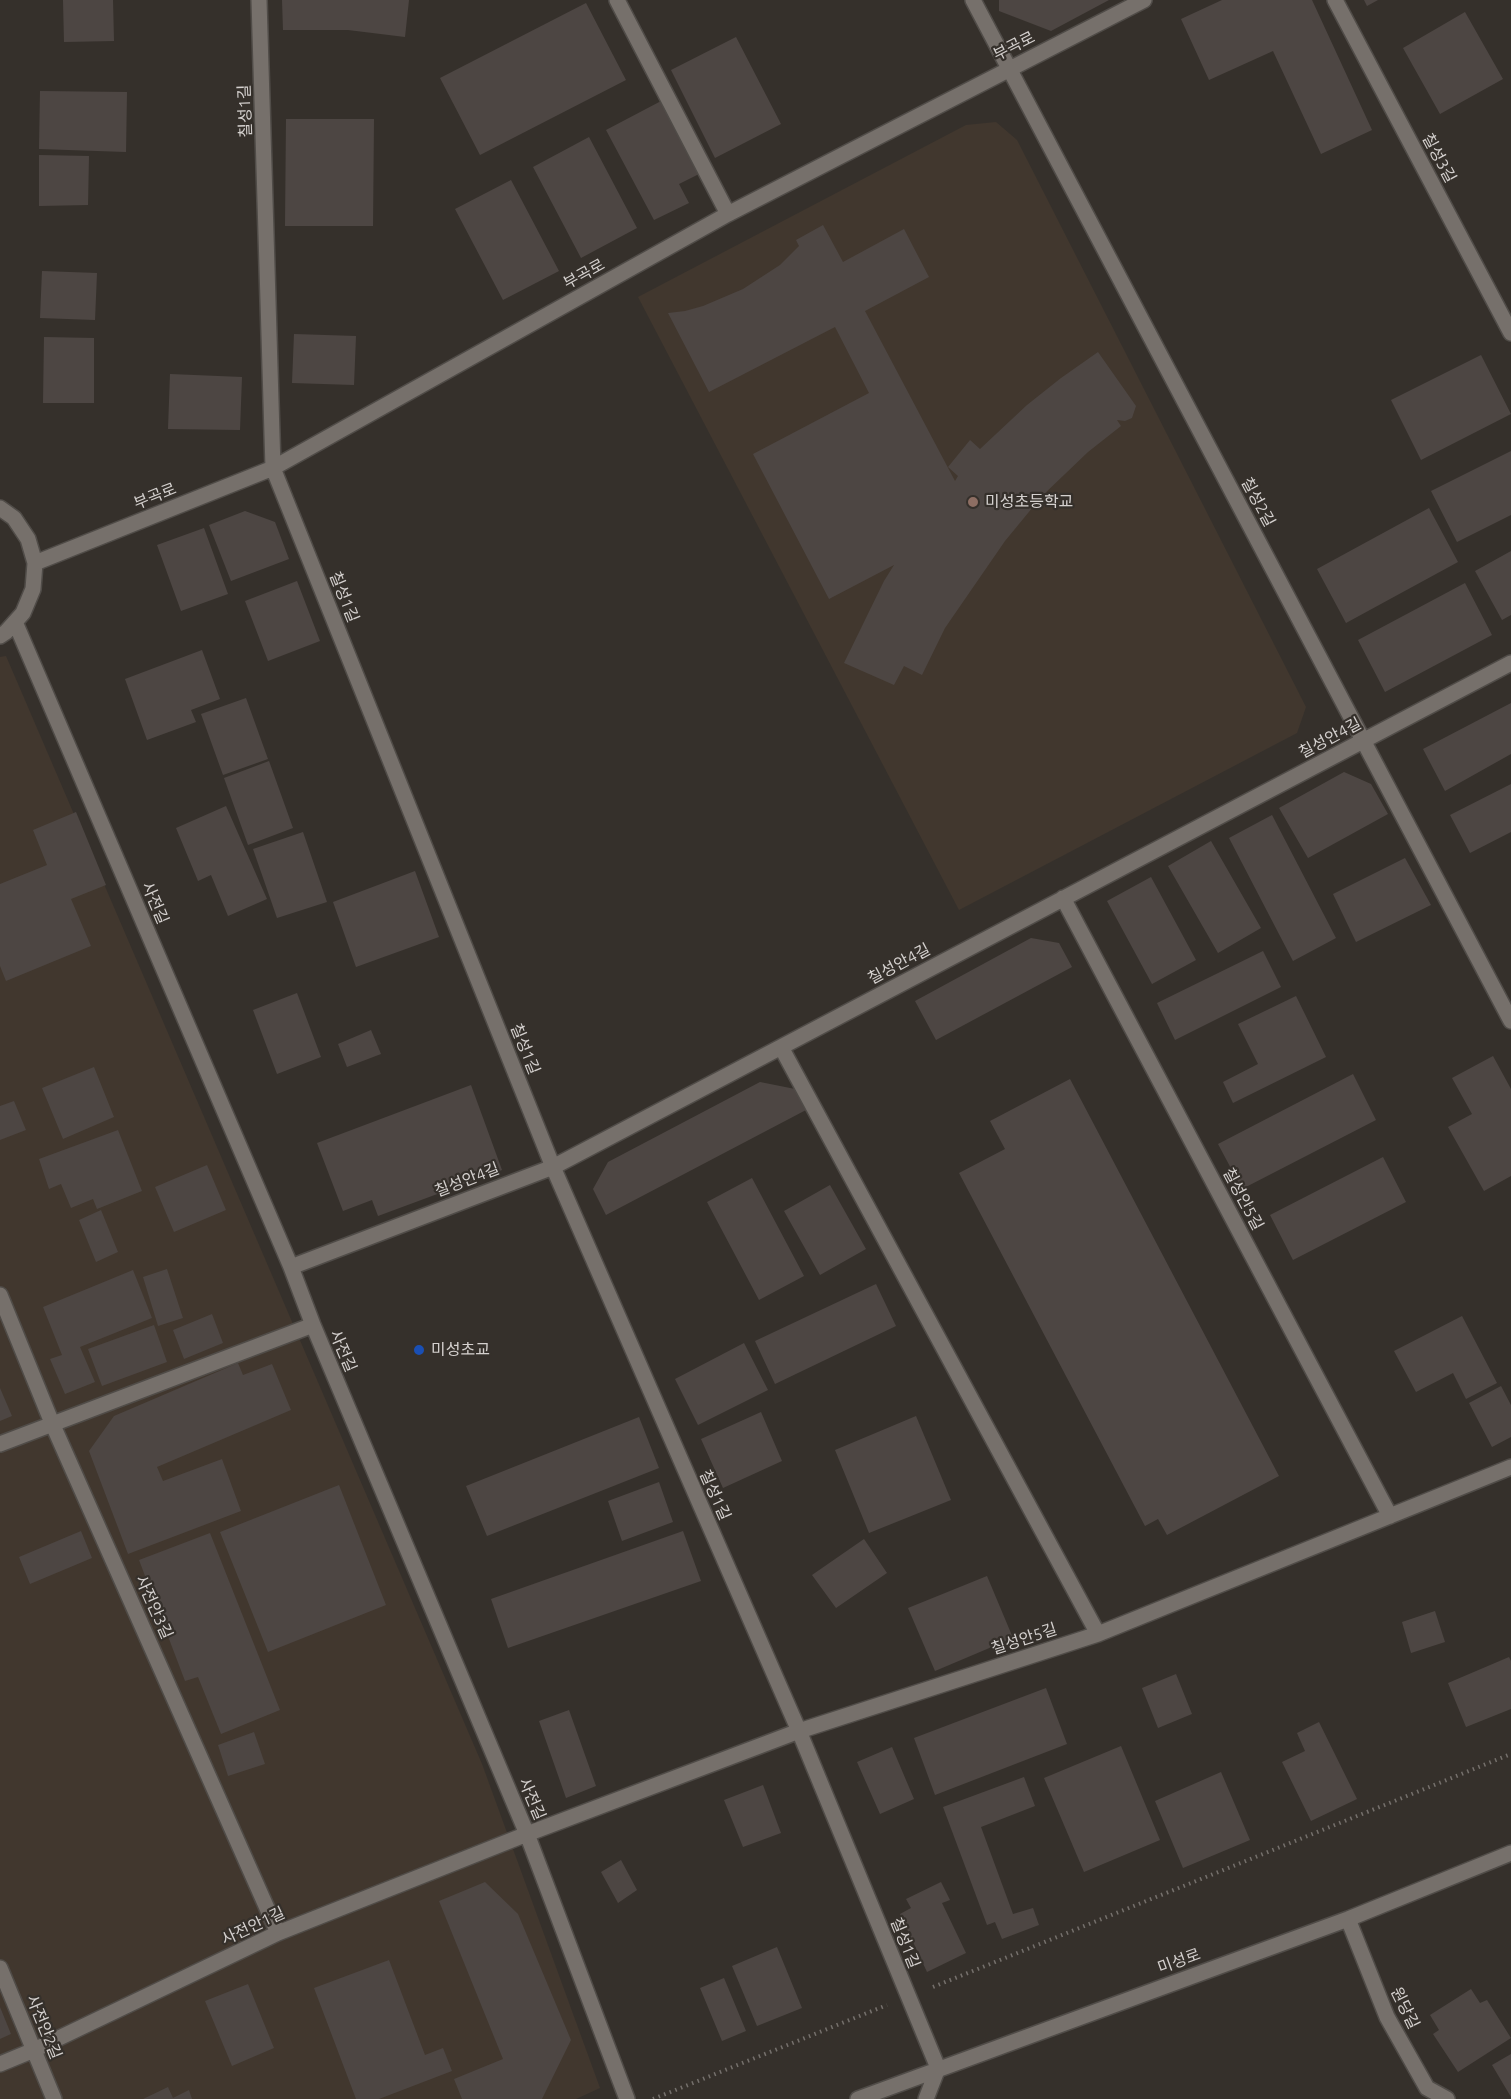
<!DOCTYPE html>
<html>
<head>
<meta charset="utf-8">
<style>
  body { margin:0 }
  canvas { display:block; background:#35302b }
</style>
</head>
<body>
<canvas width="1511" height="2099"></canvas>
<script>
const g = document.querySelector('canvas').getContext('2d');
g.lineJoin = 'round';
function fill(path, color) { g.fillStyle = color; g.fill(path, 'evenodd'); }
const shape = rows => new Path2D(rows.map(r => 'M' + r).join(''));
function stroke(path, color, width, dash) { g.strokeStyle = color; g.lineWidth = width; g.lineCap = dash ? 'butt' : 'round'; g.setLineDash(dash || []); g.stroke(path); }
function label(font, color, halo, rows, align = 'center') {
  g.font = font + ' Ubuntu,"Noto Sans KR",sans-serif'; g.lineWidth = 4.5; g.setLineDash([]); g.textBaseline = 'middle'; g.strokeStyle = halo; g.fillStyle = color; for (const [text, x, y, turn = 0] of rows) {
    g.save(); g.translate(x, y); g.rotate((+turn || 0) * Math.PI / 180); g.textAlign = isNaN(turn) ? turn : align; if (halo) g.strokeText(text, 0, 0); g.fillText(text, 0, 0); g.restore();
  }
}
const built = shape([
  [996,122,1017,140,1306,707,1297,733,959,910,638,297,966,125],
  [6,656,482,1764,600,2088,576,2099,0,2099,0,657]
]);
const building = shape([
  [63,0,113,0,114,41,64,42],
  [282,0,409,0,405,37,348,30,283,30],
  [999,0,1109,0,1051,31,999,11],
  [1222,0,1312,0,1372,130,1321,154,1273,51,1209,80,1181,19],
  [1364,0,1378,0,1367,6],
  [586,3,626,80,480,155,440,78],
  [1465,12,1503,79,1440,114,1403,48],
  [736,37,781,124,715,158,671,70],
  [40,91,127,92,126,152,39,149],
  [663,100,701,173,679,184,689,203,654,220,606,130],
  [286,119,374,119,373,226,285,226],
  [589,137,637,228,581,258,533,167],
  [39,155,89,156,88,205,39,206],
  [511,180,559,271,503,300,455,209],
  [823,225,843,262,904,229,929,277,865,311,955,481,958,476,948,467,970,440,980,449,1027,405,1061,378,1098,352,1136,406,1132,418,1125,421,1117,420,1121,426,1088,452,1042,496,1005,541,945,628,922,675,904,666,894,685,844,663,884,581,894,565,829,599,753,454,869,393,835,327,709,392,668,313,685,311,703,306,743,289,780,265,799,246,796,240],
  [42,271,97,273,95,320,40,318],
  [294,334,356,336,354,385,292,383],
  [44,337,94,338,94,403,43,403],
  [1481,355,1511,414,1421,460,1391,400],
  [170,374,242,377,240,430,168,429],
  [1511,451,1511,515,1457,542,1431,491],
  [1429,508,1458,562,1346,623,1317,569],
  [245,511,275,522,289,559,231,581,209,525],
  [204,528,228,594,181,611,157,545],
  [1511,551,1511,615,1502,620,1475,571],
  [297,581,320,641,268,661,245,601],
  [1465,583,1492,635,1385,692,1358,640],
  [202,650,220,699,191,710,196,722,147,740,125,679],
  [246,698,268,759,223,775,201,714],
  [1511,703,1511,754,1445,791,1423,749],
  [269,761,293,828,248,845,224,778],
  [1344,772,1371,784,1388,814,1308,858,1279,808],
  [1511,784,1511,832,1470,853,1450,815],
  [226,806,267,899,228,916,211,875,198,881,176,828],
  [76,812,106,885,71,899,91,946,6,981,0,966,0,884,47,865,33,830],
  [1272,815,1336,938,1293,961,1229,838],
  [303,832,327,902,277,918,253,849],
  [1211,841,1261,928,1218,953,1168,866],
  [1405,858,1431,905,1356,942,1333,894],
  [415,871,439,937,356,967,333,902],
  [1151,877,1196,960,1152,984,1107,901],
  [1031,938,1059,943,1072,967,936,1040,915,1001],
  [1263,951,1281,987,1175,1040,1157,1003],
  [297,993,321,1057,277,1074,253,1010],
  [1296,996,1326,1057,1233,1103,1223,1082,1258,1064,1238,1024],
  [371,1030,381,1054,347,1067,338,1044],
  [1493,1056,1511,1089,1511,1176,1484,1191,1448,1127,1472,1114,1452,1078],
  [94,1067,114,1117,63,1139,42,1088],
  [1353,1074,1376,1120,1242,1189,1218,1144],
  [1070,1079,1279,1476,1167,1535,1158,1519,1145,1526,959,1173,1005,1149,990,1121],
  [760,1082,795,1089,806,1110,606,1215,593,1189,608,1162],
  [471,1085,502,1170,378,1216,372,1200,343,1211,317,1143],
  [14,1101,26,1130,0,1140,0,1106],
  [118,1130,142,1191,97,1209,93,1199,71,1208,61,1184,49,1189,39,1159],
  [1383,1157,1406,1202,1293,1260,1270,1215],
  [207,1165,226,1210,174,1232,155,1187],
  [752,1178,804,1276,759,1300,707,1202],
  [830,1185,866,1249,820,1275,784,1211],
  [101,1210,118,1252,96,1262,79,1220],
  [167,1269,183,1318,158,1326,143,1277],
  [133,1270,152,1318,80,1347,95,1382,65,1394,50,1359,62,1355,43,1307],
  [876,1284,896,1326,775,1384,755,1341],
  [212,1314,223,1343,184,1359,173,1330],
  [1462,1316,1497,1383,1466,1399,1453,1373,1416,1392,1394,1351],
  [154,1325,167,1362,102,1386,88,1349],
  [744,1343,768,1390,698,1425,675,1379],
  [238,1363,243,1375,272,1364,291,1410,157,1467,163,1481,222,1459,241,1511,128,1554,89,1451,114,1416],
  [1501,1386,1511,1405,1511,1437,1492,1447,1469,1403],
  [0,1388,12,1416,0,1421],
  [761,1412,782,1461,723,1488,701,1439],
  [916,1416,951,1500,869,1533,835,1450],
  [639,1417,659,1468,487,1536,466,1486],
  [659,1482,673,1522,622,1541,608,1501],
  [339,1485,386,1605,268,1652,220,1532],
  [81,1531,92,1558,30,1584,19,1557],
  [683,1531,701,1581,508,1648,491,1599],
  [210,1533,280,1710,221,1734,198,1677,185,1681,139,1560],
  [864,1539,887,1573,836,1608,812,1575],
  [987,1576,1013,1638,935,1671,908,1608],
  [1435,1611,1445,1642,1411,1653,1402,1622],
  [1509,1657,1511,1661,1511,1709,1466,1727,1448,1683],
  [1176,1674,1192,1714,1158,1728,1142,1688],
  [1046,1688,1067,1744,935,1795,914,1738],
  [569,1710,596,1786,566,1798,539,1721],
  [1319,1722,1357,1799,1311,1821,1282,1762,1305,1751,1297,1733],
  [254,1732,265,1764,228,1776,218,1745],
  [1121,1746,1160,1840,1084,1872,1044,1778],
  [892,1747,914,1799,880,1814,857,1762],
  [1221,1772,1250,1840,1183,1868,1155,1801],
  [1024,1777,1035,1806,981,1827,1013,1914,1033,1908,1039,1925,1002,1939,995,1922,987,1925,943,1807],
  [763,1785,781,1833,743,1847,724,1800],
  [621,1860,637,1890,618,1903,601,1872],
  [485,1882,518,1914,571,2040,542,2099,462,2099,454,2079,503,2059,439,1901],
  [941,1882,950,1900,942,1903,966,1953,927,1972,900,1914,911,1908,906,1899],
  [777,1947,802,2008,757,2026,732,1966],
  [389,1960,425,2055,443,2048,452,2071,379,2099,356,2099,314,1988],
  [724,1978,746,2031,722,2041,700,1988],
  [248,1984,274,2048,232,2066,205,2001],
  [1471,1989,1480,2003,1487,2000,1511,2038,1458,2072,1433,2034,1439,2030,1430,2015],
  [0,2007,11,2034,0,2039],
  [1511,2054,1511,2097,1492,2065],
  [168,2087,173,2098,189,2090,192,2099,143,2099]
]);
const path = shape([
  [933,1987,1511,1754],
  [653,2099,887,2005]
]);
const minor = shape([
  [259,0,273,468,553,1167,799,1731,938,2068,926,2099],
  [617,0,728,214],
  [973,0,1511,1021],
  [1335,0,1511,333],
  [0,508,14,518,28,539,35,563,33,589,23,613,6,632,0,636],
  [35,563,273,468,728,214,1144,0],
  [15,622,291,1267,313,1325,527,1834,627,2099],
  [1063,898,1390,1516],
  [781,1047,1098,1634],
  [291,1267,553,1167,1511,663],
  [0,1295,52,1423,278,1933],
  [0,1444,313,1325],
  [1348,1919,1387,2017,1427,2088,1447,2099],
  [0,1968,54,2099],
  [0,2064,34,2050,278,1933,527,1834,799,1731,1098,1634,1511,1467],
  [858,2099,1348,1919,1511,1853]
]);
const markers = [
  [973,502,6,"#8d6e63"],
  [419,1350,6,"#1a4fb4"]
];
const streetNames = [
  ["부곡로",1014,46,-27],
  ["칠성1길",245,111,-92],
  ["칠성3길",1439,158,62],
  ["부곡로",584,274,-29],
  ["부곡로",155,496,-22],
  ["칠성2길",1258,502,62],
  ["칠성1길",344,597,68],
  ["칠성안4길",1330,738,-28],
  ["사전길",155,903,67],
  ["칠성안4길",899,964,-28],
  ["칠성1길",525,1049,68],
  ["칠성안4길",467,1180,-21],
  ["칠성안5길",1243,1199,62],
  ["사전길",343,1351,67],
  ["칠성1길",715,1495,66],
  ["사전안3길",154,1607,66],
  ["칠성안5길",1024,1639,-18],
  ["사전길",532,1799,67],
  ["사전안1길",253,1926,-25],
  ["칠성1길",905,1943,68],
  ["미성로",1179,1961,-20],
  ["원당길",1405,2008,64],
  ["사전안2길",44,2027,68]
];
const poiNames = [
  ["미성초등학교",985,502],
  ["미성초교",431,1350]
];
fill(built, '#41372e');
fill(building, '#4d4643');
stroke(minor, '#504c48', 18);
stroke(path, '#75706c', 4, [1.5, 4.5]);
stroke(minor, '#76706b', 15);
for (const [x, y, r, color] of markers) { const dot = new Path2D(); dot.arc(x, y, r, 0, 2 * Math.PI); g.fillStyle = color; g.fill(dot); stroke(dot, '#35302b', 2); }
label('16px', '#d4d0ce', '#35302b', streetNames);
label('16px', '#d4d0ce', '#35302b', poiNames, 'left');
</script>
</body>
</html>
